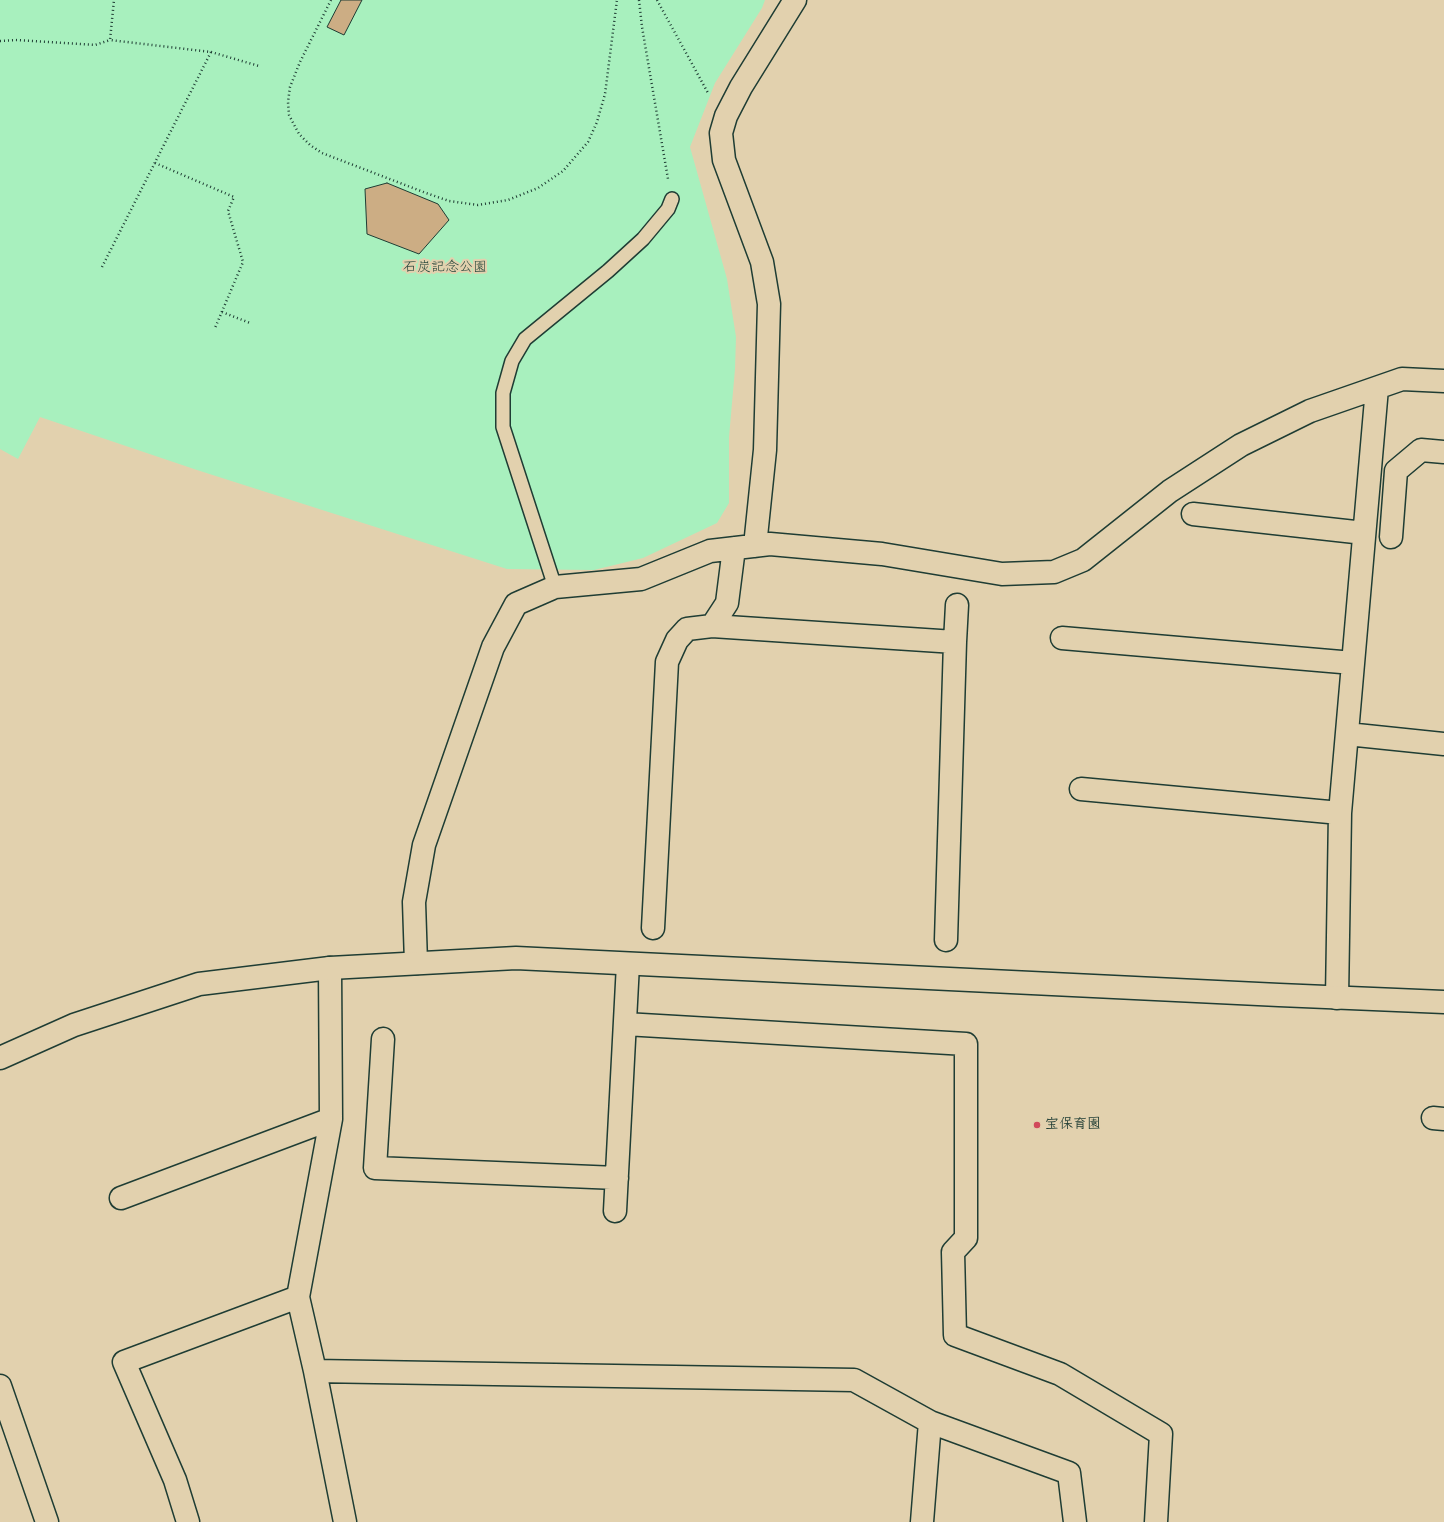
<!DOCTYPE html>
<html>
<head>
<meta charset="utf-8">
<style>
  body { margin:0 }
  canvas { display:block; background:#e2d1ae }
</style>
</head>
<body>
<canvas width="1444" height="1522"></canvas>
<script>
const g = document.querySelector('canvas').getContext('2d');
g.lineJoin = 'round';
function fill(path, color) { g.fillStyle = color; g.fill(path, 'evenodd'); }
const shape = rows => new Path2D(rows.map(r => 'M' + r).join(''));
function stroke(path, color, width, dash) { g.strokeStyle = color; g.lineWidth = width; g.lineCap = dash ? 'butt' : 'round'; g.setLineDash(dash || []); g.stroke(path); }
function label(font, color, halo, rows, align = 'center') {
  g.font = font + ' Mynerve,"Klee One",sans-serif'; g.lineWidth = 4; g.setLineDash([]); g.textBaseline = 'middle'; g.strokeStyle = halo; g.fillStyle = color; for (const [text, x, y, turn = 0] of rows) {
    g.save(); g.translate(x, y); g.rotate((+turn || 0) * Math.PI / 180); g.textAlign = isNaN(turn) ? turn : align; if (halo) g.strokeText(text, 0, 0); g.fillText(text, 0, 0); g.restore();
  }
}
const green = shape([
  [0,0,765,0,762,8,715,83,690,147,727,279,736,337,735,369,729,437,729,503,717,523,643,558,594,570,507,569,197,470,40,417,18,459,0,449]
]);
const building = shape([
  [341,0,362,0,344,35,327,27,341,0],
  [387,183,438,204,449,220,419,254,367,234,365,189,387,183]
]);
const path = shape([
  [331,0,300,62,290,87,288,102,289,115,299,134,310,145,322,153,426,193,449,201,478,205,508,200,538,188,563,171,588,142,597,122,605,94,617,0],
  [639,0,642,27,668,179],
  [657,0,708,93],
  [0,41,15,40,95,45,110,40],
  [211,52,259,66],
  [155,163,234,197,228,211,243,262,215,328],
  [102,267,211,52,110,40,114,0],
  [222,312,250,323]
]);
const service = shape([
  [555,587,503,427,503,393,512,361,525,339,608,271,643,239,668,209,672,199]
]);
const minor = shape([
  [1193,514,1364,533],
  [1391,537,1396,471,1421,450,1444,452],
  [755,546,765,450,769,304,762,262,724,160,721,133,726,116,741,87,795,0],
  [712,626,955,642,957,605],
  [1062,638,1353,663],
  [1347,734,1444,744],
  [1081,789,1340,813],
  [653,928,667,662,677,640,687,629,712,626,727,603,734,548],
  [946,940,955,642],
  [416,963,414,902,424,845,493,647,516,604,555,587,641,579,710,551,770,544,882,554,1002,574,1054,572,1083,560,1170,491,1241,445,1310,411,1402,379,1444,381],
  [330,968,331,1119,298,1297,315,1371,345,1522],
  [1337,998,1340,813,1377,388],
  [625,1024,966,1044,966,1238,953,1252,955,1335,1060,1374,1161,1434,1156,1522],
  [383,1039,375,1168,617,1178],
  [1433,1118,1444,1119],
  [121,1198,331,1119],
  [615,1211,628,964],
  [315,1371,854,1380,930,1422,922,1522],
  [930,1422,1069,1473,1075,1522],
  [188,1522,175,1480,124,1362,298,1297]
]);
const tertiary = shape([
  [0,1058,74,1025,199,984,330,968,516,958,1279,995,1444,1002],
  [0,1386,47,1522]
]);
const markers = [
  [1037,1125,4,"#d1495b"]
];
const parkNames = [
  ["石炭記念公園",445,268]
];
const poiNames = [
  ["宝保育園",1045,1125]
];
fill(green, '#a8f0be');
fill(building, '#ccad84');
stroke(building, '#1f3d34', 1);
stroke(service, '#1f3d34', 16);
stroke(minor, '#1f3d34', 25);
stroke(tertiary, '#1f3d34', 25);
stroke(path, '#1f3d34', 2.5, [1, 3]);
stroke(service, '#e2d1ae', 13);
stroke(minor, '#e2d1ae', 22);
stroke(tertiary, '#e2d1ae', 22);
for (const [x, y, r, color] of markers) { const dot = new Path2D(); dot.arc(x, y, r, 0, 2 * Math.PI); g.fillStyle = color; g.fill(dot); stroke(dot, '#e2d1ae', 1.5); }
label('14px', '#26463b', '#e2d1ae', parkNames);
label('bold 14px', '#1f3d34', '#e2d1ae', poiNames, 'left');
</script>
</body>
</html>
